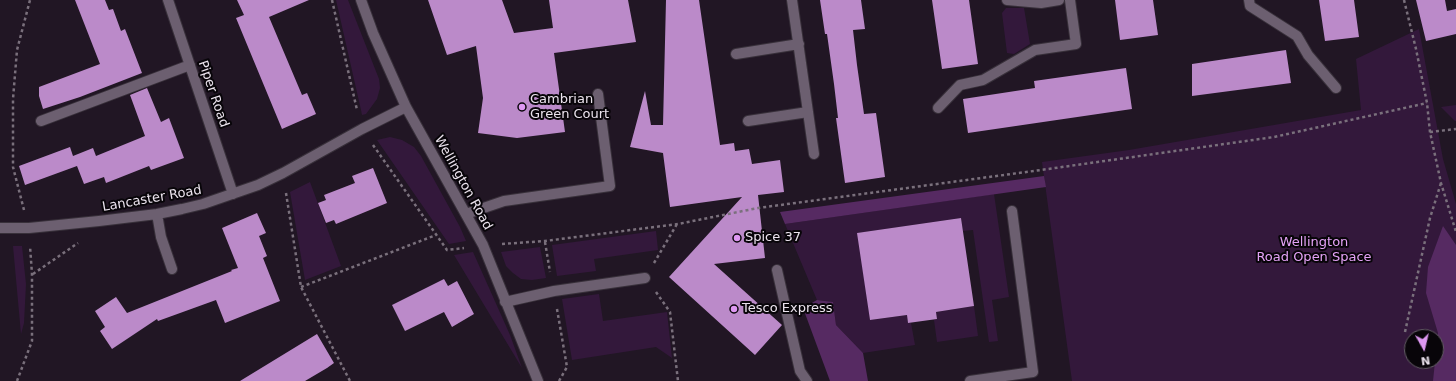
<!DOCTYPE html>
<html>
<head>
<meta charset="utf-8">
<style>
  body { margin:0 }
  #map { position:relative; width:1456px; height:381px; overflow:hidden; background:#211624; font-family:"DejaVu Sans",sans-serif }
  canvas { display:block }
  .north { position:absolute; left:1404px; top:329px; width:40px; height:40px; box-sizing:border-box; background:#080509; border:1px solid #635e64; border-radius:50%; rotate:172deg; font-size:11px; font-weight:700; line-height:16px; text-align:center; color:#ebe3ed }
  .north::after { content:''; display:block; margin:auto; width:14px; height:18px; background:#de98f2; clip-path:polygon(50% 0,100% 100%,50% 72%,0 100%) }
</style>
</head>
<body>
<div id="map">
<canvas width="1456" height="381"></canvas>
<div class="north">N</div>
</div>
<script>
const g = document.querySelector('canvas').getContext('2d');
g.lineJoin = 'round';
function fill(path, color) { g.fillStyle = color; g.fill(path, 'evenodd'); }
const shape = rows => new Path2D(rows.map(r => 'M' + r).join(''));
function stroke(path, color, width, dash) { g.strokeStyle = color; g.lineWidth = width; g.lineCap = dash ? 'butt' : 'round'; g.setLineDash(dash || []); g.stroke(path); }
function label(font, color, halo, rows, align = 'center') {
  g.font = font + ' "DejaVu Sans",sans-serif'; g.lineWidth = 4; g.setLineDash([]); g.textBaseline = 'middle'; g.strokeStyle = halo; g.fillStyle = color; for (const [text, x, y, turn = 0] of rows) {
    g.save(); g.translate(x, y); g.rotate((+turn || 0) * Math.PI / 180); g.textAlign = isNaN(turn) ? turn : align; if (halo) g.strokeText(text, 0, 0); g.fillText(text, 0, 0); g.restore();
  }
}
const green = shape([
  [336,0,348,0,379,79,380,88,377,99,366,114,362,115,361,110],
  [1006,8,1024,8,1030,44,1014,54,1007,53,1002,13],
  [1419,29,1443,159,1456,204,1456,381,1072,381,1042,162,1129,150,1361,110,1356,59],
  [1412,337,1436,337,1436,361,1412,361],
  [1456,105,1456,121,1455,121,1441,107],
  [390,137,402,140,414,147,421,156,460,227,466,241,449,244,377,140],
  [310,182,341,266,305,280,290,192],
  [994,194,1009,297,992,300,998,341,989,342,973,230,963,231,961,218,858,233,870,320,907,315,908,323,911,323,915,345,863,353,836,325,833,302,817,300,785,224],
  [656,231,658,250,594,259,596,271,557,276,552,245],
  [22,246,26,284,24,323,21,334,13,246],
  [540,247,546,278,532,280,521,279,513,273,506,266,501,252],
  [473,252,510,335,522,368,454,255],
  [599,294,603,321,667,312,672,358,656,347,572,360,562,299],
  [974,306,978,336,937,342,934,320,937,319,936,312]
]);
const forest = shape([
  [1044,176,1046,187,785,224,780,212],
  [1443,226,1456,245,1456,381,1433,381,1438,333,1426,293,1428,267],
  [817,300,833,302,836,325,863,353,868,381,830,381,803,308]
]);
const building = shape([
  [75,0,105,0,109,10,113,9,121,31,125,29,142,73,80,97,43,109,39,96,39,87,100,64],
  [237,0,309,0,269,17,302,95,307,93,316,114,282,129,236,18,244,15],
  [428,0,502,0,514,33,553,28,549,0,628,0,636,42,554,53,565,132,517,138,478,133,483,98,476,46,447,55],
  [666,0,699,0,720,145,734,143,735,151,749,149,752,164,780,160,784,192,758,195,765,258,714,264,782,325,755,355,669,277,742,197,670,207,663,153,630,147,645,91,651,125,663,125],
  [820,0,861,0,865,29,853,30,857,65,864,114,876,113,885,177,845,183,836,118,838,118,834,84,827,34,825,34],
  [932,0,969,0,978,64,942,69],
  [1115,0,1153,0,1158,35,1120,40],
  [1319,0,1354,0,1359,37,1325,41],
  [1416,0,1445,0,1447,11,1456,9,1456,34,1426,41],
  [1286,50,1291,83,1192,96,1192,64],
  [1126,68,1132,109,968,133,963,99,1035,88,1034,81],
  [147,88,161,122,169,118,184,158,151,170,149,166,106,183,104,177,84,184,77,166,25,185,19,166,70,147,73,156,93,148,96,156,145,136,130,95],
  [373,168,387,203,336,224,334,220,326,223,318,203,326,200,324,195,355,183,352,176],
  [257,213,266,233,259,236,267,256,263,258,280,301,225,323,216,300,158,321,157,319,112,349,100,331,105,327,95,311,116,297,127,313,232,271,231,270,238,268,222,228],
  [961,218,974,306,936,312,937,319,908,323,907,315,870,320,857,233],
  [444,279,448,286,457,281,474,314,452,327,444,312,405,331,392,305],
  [317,334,334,363,327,368,305,381,240,381]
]);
const path = shape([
  [332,0,357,110],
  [1404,0,1416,49,1427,103,1430,132,1441,183,1456,232],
  [1430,132,1456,129],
  [373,145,447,250,464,248],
  [286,193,301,287,350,381],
  [24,210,13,167,13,99,17,50,30,0],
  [545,242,550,272],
  [502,244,545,241,678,224,758,208,1041,170,1274,137,1427,103],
  [654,263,677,224],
  [33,274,78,243],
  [301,287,436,235],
  [656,292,670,312,678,381],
  [557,309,567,367,559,381],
  [1405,332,1430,218,1441,183],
  [17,381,32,341,32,274,30,246]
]);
const minor = shape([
  [168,0,233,194],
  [361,0,373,33,406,107,483,245,538,381],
  [792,0,814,154],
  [1007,0,1041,3,1059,0],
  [1249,0,1250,6,1297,36,1308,55,1336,88],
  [736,54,799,44],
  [938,108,960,85,983,80,1035,50,1076,44,1070,0],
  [41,121,190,65],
  [748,121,808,112],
  [157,214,161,237,172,269],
  [466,214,504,201,610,186,598,94],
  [0,228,29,228,99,221,157,214,182,209,203,204,258,185,283,173,362,129,406,107],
  [777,270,800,371,807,381],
  [505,302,554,291,645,278],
  [970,381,1033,372,1012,211]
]);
const markers = [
  [522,107,4,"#de98f2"],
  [737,238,4,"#de98f2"],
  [734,309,4,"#de98f2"]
];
const streetNames = [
  ["Piper Road",213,94,71],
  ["Wellington Road",463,183,61],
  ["Lancaster Road",152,199,-10]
];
const poiNames = [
  ["Cambrian",530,100],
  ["Green Court",530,115],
  ["Spice 37",745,238],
  ["Tesco Express",742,309]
];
const parkNames = [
  ["Wellington",1314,243],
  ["Road Open Space",1314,258]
];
fill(green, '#33183b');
fill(forest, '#562a62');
fill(building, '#bb8ac9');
stroke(minor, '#38303a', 12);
stroke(path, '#7a707c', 2.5, [3, 3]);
stroke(minor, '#6c5f70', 10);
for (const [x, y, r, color] of markers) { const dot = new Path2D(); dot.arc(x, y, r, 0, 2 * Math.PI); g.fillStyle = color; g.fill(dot); stroke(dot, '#080509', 1.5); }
label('13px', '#ebe3ed', '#080509', streetNames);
label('13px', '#ebe3ed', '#080509', poiNames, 'left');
label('13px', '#e4a2f6', '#080509', parkNames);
</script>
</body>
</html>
